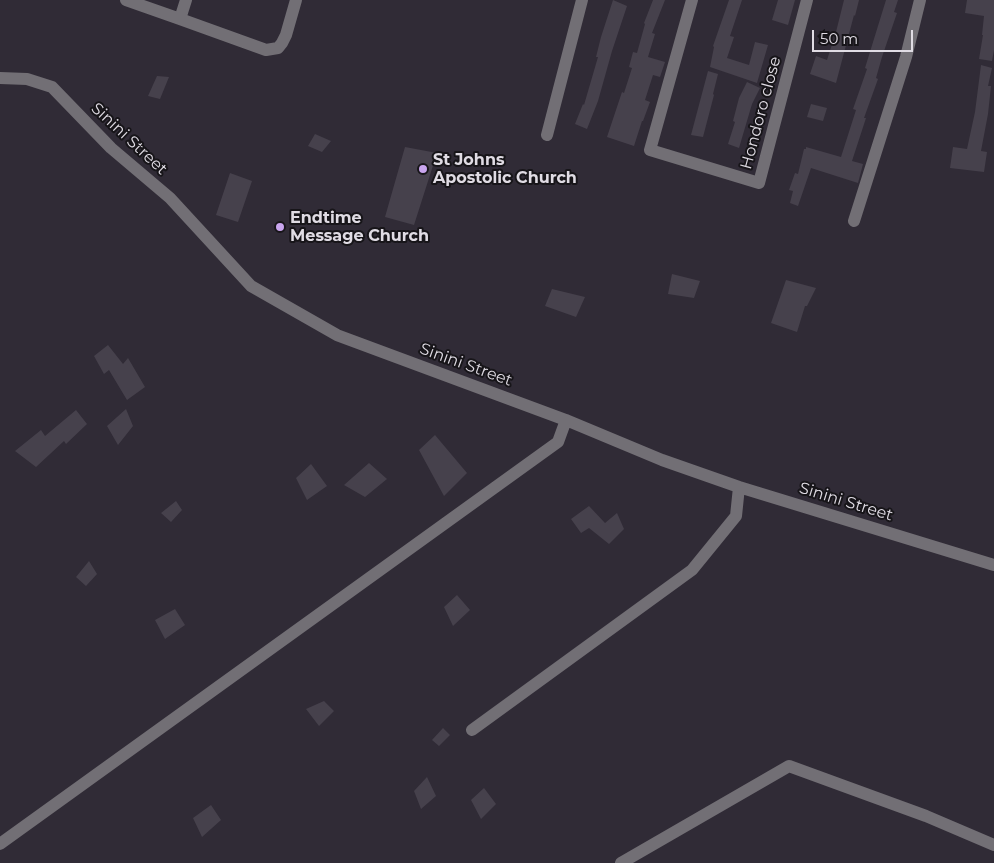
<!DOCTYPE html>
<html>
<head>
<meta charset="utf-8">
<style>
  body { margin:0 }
  #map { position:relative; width:994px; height:863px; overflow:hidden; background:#302b36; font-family:Montserrat,sans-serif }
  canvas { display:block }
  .scale { position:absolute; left:812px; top:30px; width:101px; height:22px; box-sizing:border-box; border:2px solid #e0dce4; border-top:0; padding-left:6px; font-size:15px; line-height:18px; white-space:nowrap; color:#e0dce4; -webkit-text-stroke:4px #171519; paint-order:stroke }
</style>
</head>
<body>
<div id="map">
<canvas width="994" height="863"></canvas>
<div class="scale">50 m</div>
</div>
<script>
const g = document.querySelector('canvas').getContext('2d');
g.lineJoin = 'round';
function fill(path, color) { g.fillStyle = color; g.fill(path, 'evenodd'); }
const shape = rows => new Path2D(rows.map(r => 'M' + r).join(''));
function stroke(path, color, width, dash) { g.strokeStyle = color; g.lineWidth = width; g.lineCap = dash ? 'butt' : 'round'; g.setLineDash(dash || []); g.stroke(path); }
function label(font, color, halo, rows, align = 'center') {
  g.font = font + ' Montserrat,sans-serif'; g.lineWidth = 4; g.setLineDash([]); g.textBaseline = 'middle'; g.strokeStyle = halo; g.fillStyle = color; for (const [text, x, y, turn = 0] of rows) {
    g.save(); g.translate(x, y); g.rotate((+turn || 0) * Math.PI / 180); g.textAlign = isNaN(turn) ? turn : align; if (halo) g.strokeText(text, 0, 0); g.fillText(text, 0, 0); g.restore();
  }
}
const building = shape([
  [613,0,627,6,612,51,598,101,587,129,575,124,583,104,584,105,598,57,596,57,601,37],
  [653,0,665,0,652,33,655,34,648,57,665,62,660,77,653,75,645,100,650,102,643,121,642,121,634,146,607,137,622,92,624,93,632,68,629,67,633,52,637,53,645,24,644,23],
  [729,0,742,0,730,36,734,37,727,58,749,65,755,42,768,45,757,83,710,67,714,47,713,46],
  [778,0,795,0,788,25,772,20],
  [844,0,859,0,855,16,854,15,836,83,810,74,816,56,827,60,836,32],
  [886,0,898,0,894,12,897,13,882,57,876,78,878,79,864,118,866,118,852,161,863,164,858,183,811,168,798,206,790,203,793,191,789,190,795,173,798,174,804,149,806,149,806,147,841,157,856,110,853,109,867,69,865,68],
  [967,0,994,0,994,50,992,61,979,59,983,35,982,35,984,16,965,13],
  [981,65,992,68,988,86,991,86,988,114,981,151,987,152,984,172,950,168,953,147,967,149,975,112],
  [708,71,718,74,713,94,714,95,703,137,691,135],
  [157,76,169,77,160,99,148,96],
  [747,82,760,88,752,104,739,148,728,144,735,122,733,121,739,98],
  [811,104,827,108,823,121,807,117],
  [315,134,331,141,322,152,308,146],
  [405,147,437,153,414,225,385,217],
  [230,173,252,181,238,222,216,215],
  [672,274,700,281,694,298,668,294],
  [786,280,816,288,807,306,805,306,797,332,771,323],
  [552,289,585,297,576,317,545,306],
  [108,345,123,364,128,358,145,387,127,400,109,370,104,374,94,356],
  [126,409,133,426,118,445,107,426],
  [76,410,87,424,66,444,64,441,36,467,15,451,41,430,45,436],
  [435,435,467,473,444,496,419,450],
  [369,463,387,479,365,497,344,485],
  [311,464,327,486,307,500,296,478],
  [176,501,182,510,171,522,161,513],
  [589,506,605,523,617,513,624,529,609,544,589,528,581,533,571,519],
  [89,561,97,574,86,586,76,577],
  [457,595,470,610,453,626,444,607],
  [175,609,185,625,165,639,155,620],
  [324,701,334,711,319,726,306,709],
  [443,728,450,735,439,746,432,740],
  [427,777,436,796,421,809,414,791],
  [484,788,496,804,481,819,471,800],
  [211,805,221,820,202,837,193,818]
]);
const minor = shape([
  [126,0,180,19,186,0],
  [692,0,650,150,759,183,807,0],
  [180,19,266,50,278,48,282,43,286,35,296,0],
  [0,78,27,79,52,87,111,148,170,198,251,286,337,335,566,420,662,460,739,487,994,565],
  [547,135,582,0],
  [854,221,906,57,920,0],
  [472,730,692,570,736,516,739,487],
  [0,844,558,442,566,420],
  [621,863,789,766,926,816,994,845]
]);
const markers = [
  [423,169,5,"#c9a5ee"],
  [280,227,5,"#c9a5ee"]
];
const streetNames = [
  ["Hondoro close",761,113,-75],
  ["Sinini Street",129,139,43],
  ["Sinini Street",466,365,20],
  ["Sinini Street",846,502,17]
];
const poiNames = [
  ["St Johns",433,160],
  ["Apostolic Church",433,178],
  ["Endtime",290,218],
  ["Message Church",290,236]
];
fill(building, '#46414c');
stroke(minor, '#726f75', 12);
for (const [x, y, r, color] of markers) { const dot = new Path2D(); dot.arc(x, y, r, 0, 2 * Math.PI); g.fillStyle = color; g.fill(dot); stroke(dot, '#171519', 2); }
label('16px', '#e0dce4', '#171519', streetNames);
label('bold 16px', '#e0dce4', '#171519', poiNames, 'left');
</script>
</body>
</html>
